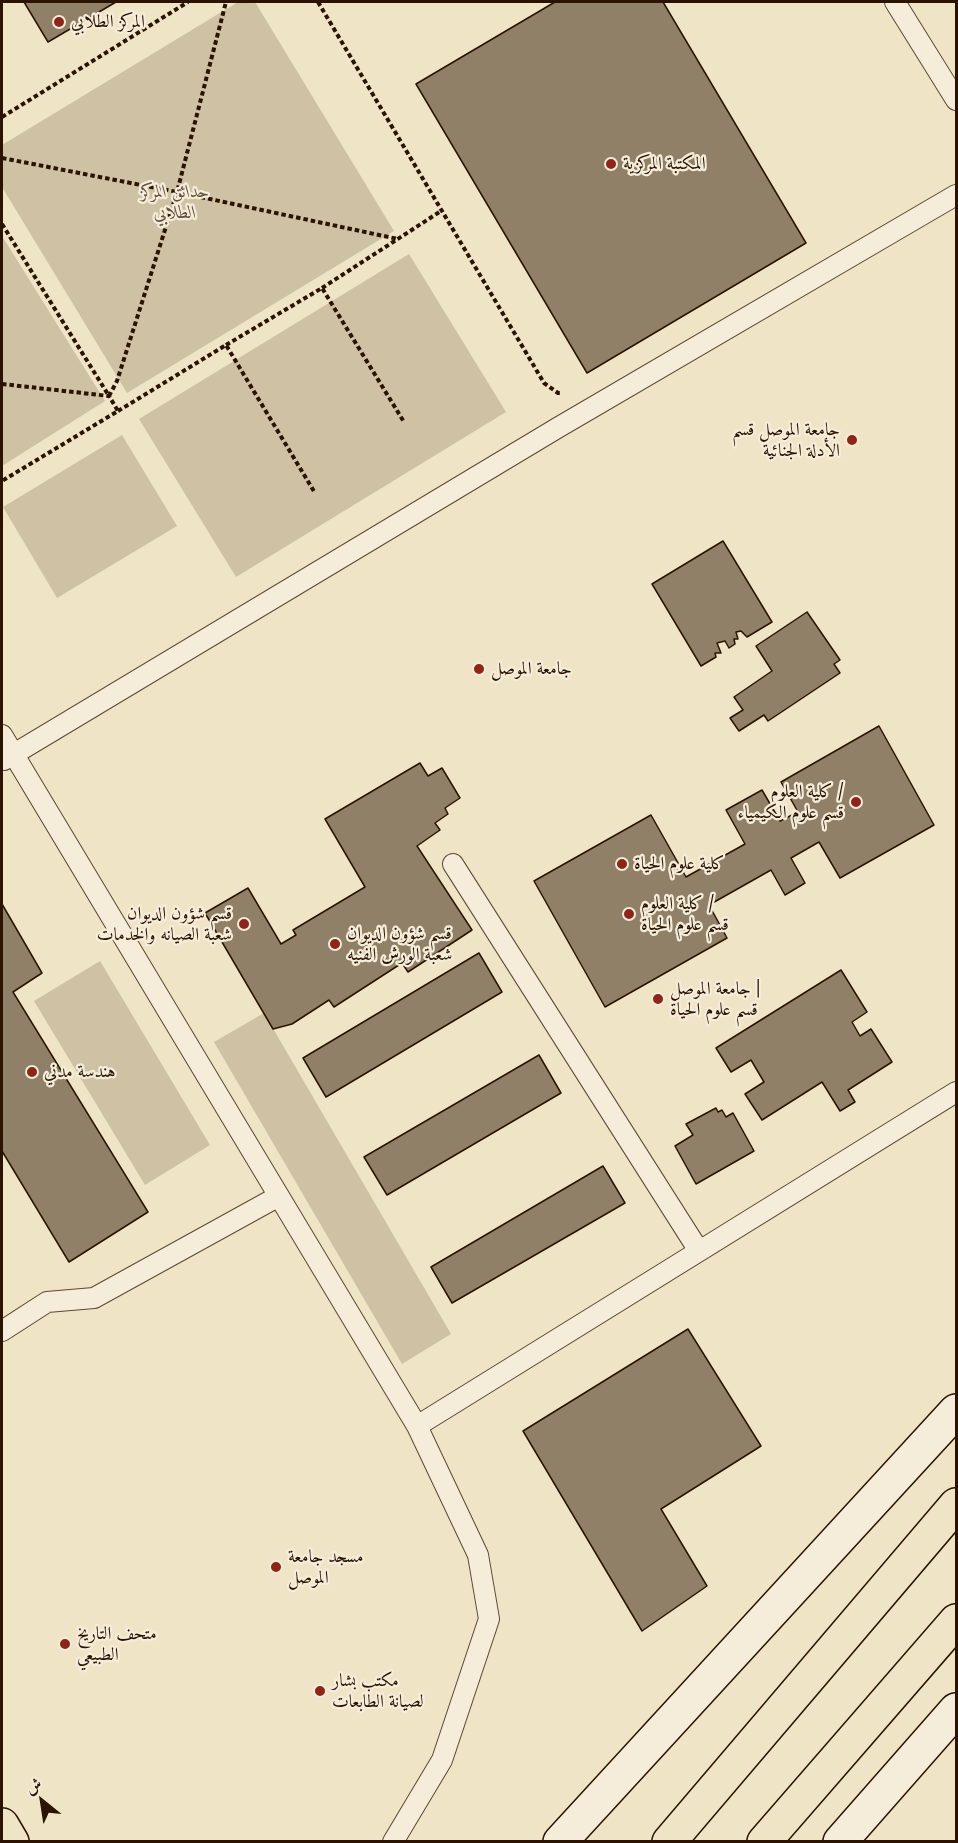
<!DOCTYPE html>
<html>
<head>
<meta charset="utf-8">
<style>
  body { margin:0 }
  #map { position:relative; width:958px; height:1843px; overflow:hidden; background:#efe4c6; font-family:"Libre Caslon Text",Amiri,serif }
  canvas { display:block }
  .frame { position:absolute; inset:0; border:3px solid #2a1400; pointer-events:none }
  .north { position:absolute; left:12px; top:1771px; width:60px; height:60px; -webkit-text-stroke:4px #f5edda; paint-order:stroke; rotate:330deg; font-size:16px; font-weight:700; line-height:24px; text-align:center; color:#2a1400 }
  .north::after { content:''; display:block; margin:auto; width:21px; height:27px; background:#2a1400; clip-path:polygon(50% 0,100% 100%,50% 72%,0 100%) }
</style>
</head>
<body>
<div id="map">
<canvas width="958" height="1843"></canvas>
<div class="frame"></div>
<div class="north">ش</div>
</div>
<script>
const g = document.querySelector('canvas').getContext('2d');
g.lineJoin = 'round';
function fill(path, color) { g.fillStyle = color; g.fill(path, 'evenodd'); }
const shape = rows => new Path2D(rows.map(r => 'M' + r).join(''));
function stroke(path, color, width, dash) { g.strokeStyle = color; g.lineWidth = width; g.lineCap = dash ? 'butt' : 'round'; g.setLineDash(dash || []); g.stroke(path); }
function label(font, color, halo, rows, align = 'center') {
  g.font = font + ' "Libre Caslon Text",Amiri,serif'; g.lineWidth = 4.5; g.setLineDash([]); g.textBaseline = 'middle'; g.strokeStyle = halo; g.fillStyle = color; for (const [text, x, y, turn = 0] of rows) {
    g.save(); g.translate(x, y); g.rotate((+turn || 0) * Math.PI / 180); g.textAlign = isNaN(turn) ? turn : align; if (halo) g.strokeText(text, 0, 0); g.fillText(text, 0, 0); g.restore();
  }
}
const green = shape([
  [238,2,255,2,394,231,127,393,2,187,2,145],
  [2,236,105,401,2,466],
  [409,254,506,412,236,577,139,419],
  [122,435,177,526,57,598,3,507],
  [100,961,210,1145,145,1185,34,1001],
  [264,1013,451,1334,402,1364,214,1042]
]);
const building = shape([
  [24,2,116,2,48,42,24,2],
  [555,2,663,2,806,243,587,373,416,84,555,2],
  [723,541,772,622,747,637,741,631,736,632,738,639,734,639,735,644,729,648,725,641,717,643,721,653,715,653,716,657,701,666,652,584,723,541],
  [807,612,840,660,834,664,840,673,768,721,764,715,739,731,730,718,743,710,734,697,772,671,756,646,807,612],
  [879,726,934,825,840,878,819,842,791,858,805,883,785,895,771,870,709,905,727,938,605,1007,534,881,651,815,686,877,745,844,726,810,762,790,780,821,798,812,781,782,879,726],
  [420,763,428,776,442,768,460,798,445,808,448,814,435,823,440,830,417,846,472,930,408,972,402,963,334,1007,329,1000,292,1024,273,1029,205,913,248,888,281,944,296,935,293,930,365,887,325,819,420,763],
  [2,904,42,973,13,992,148,1212,69,1262,2,1151,2,904],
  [479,953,502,992,326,1097,303,1058,479,953],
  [841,970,867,1012,852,1022,860,1036,871,1029,892,1062,848,1090,855,1102,840,1111,822,1082,762,1120,745,1094,764,1082,751,1060,731,1072,716,1048,841,970],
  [539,1055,561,1093,387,1195,364,1157,539,1055],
  [716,1108,718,1112,722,1110,726,1117,733,1113,754,1151,696,1184,675,1146,693,1135,686,1124,716,1108],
  [603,1166,625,1203,452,1303,431,1267,603,1166],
  [688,1329,761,1446,661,1509,707,1586,642,1631,523,1431,688,1329]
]);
const path = shape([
  [318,2,531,361,544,383,558,393,562,393],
  [2,117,188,2],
  [2,158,177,192,398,239],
  [2,224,109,396,117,381,177,192,226,2],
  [322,288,441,211],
  [226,345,322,288,404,422],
  [2,384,109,396,118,411,2,481],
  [118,411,226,345,315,493]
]);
const service = shape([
  [895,2,956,100],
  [2,735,417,1426,478,1555,489,1619,442,1760,393,1842],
  [4,760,559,427,956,195],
  [453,864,699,1251],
  [2,1331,47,1302,94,1298,279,1196],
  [417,1426,956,1092]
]);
const secondary = shape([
  [560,1842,956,1411],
  [840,1842,956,1710]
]);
const primary = shape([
  [2,1825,12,1842]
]);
const trunk = shape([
  [669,1842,956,1505],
  [764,1842,956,1621]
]);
const markers = [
  [59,22,6,"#8f2418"],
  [611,164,6,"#8f2418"],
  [852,440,6,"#8f2418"],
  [479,669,6,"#8f2418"],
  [856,802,6,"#8f2418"],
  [622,864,6,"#8f2418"],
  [629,914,6,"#8f2418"],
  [244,924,6,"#8f2418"],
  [335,944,6,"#8f2418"],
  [658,999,6,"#8f2418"],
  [32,1072,6,"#8f2418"],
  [276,1567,6,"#8f2418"],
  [65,1644,6,"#8f2418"],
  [320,1691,6,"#8f2418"]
];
const poiNames = [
  ["المركز الطلابي",71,22],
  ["المكتبة المركزية",623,164],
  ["جامعة الموصل قسم",840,430,"right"],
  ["الأدلة الجنائية",840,451,"right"],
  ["جامعة الموصل",491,669],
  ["كلية العلوم /",844,792,"right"],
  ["قسم علوم الكيمياء",844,813,"right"],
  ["كلية علوم الحياة",634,864],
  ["كلية العلوم /",641,904],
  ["قسم علوم الحياة",641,925],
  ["قسم شؤون الديوان",232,914,"right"],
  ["شعبة الصيانه والخدمات",232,935,"right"],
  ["قسم شؤون الديوان",347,934],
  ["شعبة الورش الفنيه",347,955],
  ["جامعة الموصل |",670,989],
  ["قسم علوم الحياة",670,1010],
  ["هندسة مدني",44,1072],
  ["مسجد جامعة",288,1557],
  ["الموصل",288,1578],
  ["متحف التاريخ",77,1634],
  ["الطبيعي",77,1655],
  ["مكتب بشار",332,1681],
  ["لصيانة الطابعات",332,1702]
];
const parkNames = [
  ["حدائق المركز",175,192],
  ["الطلابي",175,213]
];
fill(green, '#cec1a4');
fill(building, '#908067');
stroke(building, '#2a1400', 1.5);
stroke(service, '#5b4832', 22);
stroke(secondary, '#2a1400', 36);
stroke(primary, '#2a1400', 36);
stroke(trunk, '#2a1400', 36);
stroke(path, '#2a1400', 4, [4.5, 3]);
stroke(service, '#f5edda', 20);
stroke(secondary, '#f5edda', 33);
stroke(primary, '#efe4c6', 33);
stroke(trunk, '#efe4c6', 33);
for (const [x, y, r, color] of markers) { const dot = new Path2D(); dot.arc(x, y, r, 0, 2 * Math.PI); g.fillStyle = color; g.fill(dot); stroke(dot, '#f5edda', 2); }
label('18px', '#2a1400', '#f5edda', poiNames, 'left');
label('italic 18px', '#635139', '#f5edda', parkNames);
</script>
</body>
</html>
